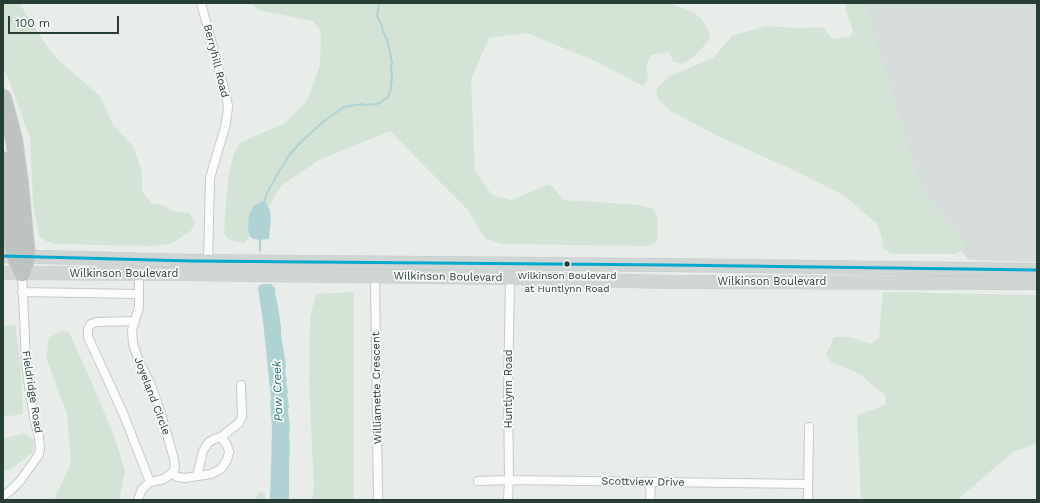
<!DOCTYPE html>
<html>
<head>
<meta charset="utf-8">
<style>
  body { margin:0 }
  #map { position:relative; width:1040px; height:503px; overflow:hidden; background:#e8edea; font-family:"Work Sans",sans-serif }
  canvas { display:block }
  .frame { position:absolute; inset:0; border:4px solid #273e36; pointer-events:none }
  .scale { position:absolute; left:8px; top:16px; width:111px; height:18px; box-sizing:border-box; border:2px solid #273e36; border-top:0; padding-left:5px; font-size:12px; line-height:14px; white-space:nowrap; color:#273e36; -webkit-text-stroke:3px #f7faf8; paint-order:stroke }
</style>
</head>
<body>
<div id="map">
<canvas width="1040" height="503"></canvas>
<div class="frame"></div>
<div class="scale">100 m</div>
</div>
<script>
const g = document.querySelector('canvas').getContext('2d');
g.lineJoin = 'round';
function fill(path, color) { g.fillStyle = color; g.fill(path, 'evenodd'); }
const shape = rows => new Path2D(rows.map(r => 'M' + r).join(''));
function stroke(path, color, width, dash) { g.strokeStyle = color; g.lineWidth = width; g.lineCap = dash ? 'butt' : 'round'; g.setLineDash(dash || []); g.stroke(path); }
function label(font, color, halo, rows, align = 'center') {
  g.font = font + ' "Work Sans",sans-serif'; g.lineWidth = 3.5; g.setLineDash([]); g.textBaseline = 'middle'; g.strokeStyle = halo; g.fillStyle = color; for (const [text, x, y, turn = 0] of rows) {
    g.save(); g.translate(x, y); g.rotate((+turn || 0) * Math.PI / 180); g.textAlign = isNaN(turn) ? turn : align; if (halo) g.strokeText(text, 0, 0); g.fillText(text, 0, 0); g.restore();
  }
}
const built = shape([
  [857,3,1037,3,1037,262,969,260,922,205]
]);
const green = shape([
  [3,3,19,3,46,45,57,59,100,96,113,125,133,146,142,172,142,191,152,204,164,205,171,211,189,213,195,222,191,231,170,244,149,246,55,244,46,241,39,236,33,202,30,138,7,75,3,68],
  [250,3,671,3,672,4,690,11,701,18,710,33,708,41,694,57,682,64,674,62,668,52,651,55,646,66,648,80,643,86,595,61,527,33,489,38,471,79,475,171,492,195,511,200,550,184,564,200,640,205,653,209,658,218,657,241,649,246,501,244,485,238,467,209,390,131,319,160,281,186,255,230,245,243,229,240,224,234,228,177,234,153,241,142,285,123,307,101,320,65,321,31,313,21,258,10],
  [846,3,866,3,865,5,918,178,925,195,964,240,966,248,956,254,891,254,884,249,881,235,877,224,845,196,793,170,720,137,670,111,658,99,656,89,668,77,713,58,732,36,766,26,801,28,823,27,832,39,850,37,853,30,845,8],
  [354,292,354,500,312,500,314,488,309,385,310,318,316,294],
  [883,292,1037,295,1037,443,1013,452,957,500,861,500,857,415,886,405,885,395,858,373,831,362,826,355,834,337,850,337,870,344,879,338],
  [15,325,21,369,23,414,3,417,3,326],
  [61,331,69,332,91,381,115,438,125,472,119,500,54,500,71,463,67,414,46,357,49,338],
  [24,433,34,440,33,452,10,470,3,471,3,439],
  [259,491,265,493,265,500,255,500]
]);
const water = shape([
  [264,201,270,210,271,218,269,239,259,240,251,238,250,236,248,228,249,215,254,205],
  [265,284,271,284,275,288,275,293,278,306,281,328,281,336,286,365,285,371,287,379,286,382,288,392,287,395,289,406,288,409,290,430,289,433,290,447,289,463,289,500,270,500,272,429,270,402,271,399,263,321,258,288,260,285]
]);
const stream = shape([
  [264,203,267,193,277,175,290,154,302,141,324,121,344,107,362,104,365,105,377,104,381,102,388,97,391,88,391,85,392,79,391,66,392,63,389,47,388,45,387,39,383,32,382,26,377,16,379,3],
  [260,238,260,251]
]);
const minor = shape([
  [201,3,226,96,228,106,227,116,225,127,212,171,210,179,208,262],
  [375,277,378,500],
  [22,292,139,294],
  [135,321,97,322,91,324,88,329,88,337,123,413,150,482],
  [172,473,177,477,185,478,211,474,221,469,227,460,229,452,227,445,221,437],
  [197,476,203,451,208,443,214,439,221,437,239,423,242,417,241,385],
  [478,481,509,480,808,484],
  [3,496,10,491,20,481,35,460,39,454,40,448,39,437,35,422,29,387,26,361,22,273],
  [138,500,142,489,150,482,164,479,172,473,175,468,174,459,161,413,150,383,139,361,133,344,132,330,139,307,139,273],
  [508,500,509,480,508,392,510,278],
  [650,500,651,483],
  [808,500,809,427]
]);
const primary = shape([
  [3,256,192,261,670,265,1037,270],
  [3,273,180,274,510,278,670,282,1037,283]
]);
const motorway = shape([
  [3,98,14,139,20,184,27,257,22,273],
  [3,160,7,184,13,246,15,256,22,273]
]);
const bus1 = shape([
  [3,256,192,261,670,265,1037,270]
]);
const markers = [
  [567,264,3.5,"#273e36"]
];
const busNames = [
  ["Wilkinson Boulevard",567,276],
  ["at Huntlynn Road",567,289]
];
const streetNames = [
  ["Berryhill Road",216,61,76],
  ["Wilkinson Boulevard",124,274],
  ["Wilkinson Boulevard",448,277,1],
  ["Wilkinson Boulevard",772,282],
  ["Williamette Crescent",377,388,-91],
  ["Huntlynn Road",509,389,-90],
  ["Fieldridge Road",32,392,81],
  ["Joyeland Circle",152,396,69],
  ["Scottview Drive",643,482,1]
];
const waterNames = [
  ["Paw Creek",278,391,-92]
];
fill(built, '#d7ddda');
fill(green, '#d3e4d7');
fill(water, '#afd3d5');
stroke(stream, '#afd3d5', 2);
stroke(minor, '#c5cac7', 10);
stroke(primary, '#c4cbc8', 14);
stroke(motorway, '#c4cbc8', 18);
stroke(minor, '#fcfcfc', 8);
stroke(primary, '#d0d6d4', 13);
stroke(motorway, '#bdc3c1', 16);
stroke(bus1, '#00a9ce', 3);
for (const [x, y, r, color] of markers) { const dot = new Path2D(); dot.arc(x, y, r, 0, 2 * Math.PI); g.fillStyle = color; g.fill(dot); stroke(dot, '#f7faf8', 1.5); }
label('10px', '#273e36', '#f7faf8', busNames);
label('11px', '#273e36', '#f7faf8', streetNames);
label('italic 12px', '#276e74', '#f7faf8', waterNames);
</script>
</body>
</html>
